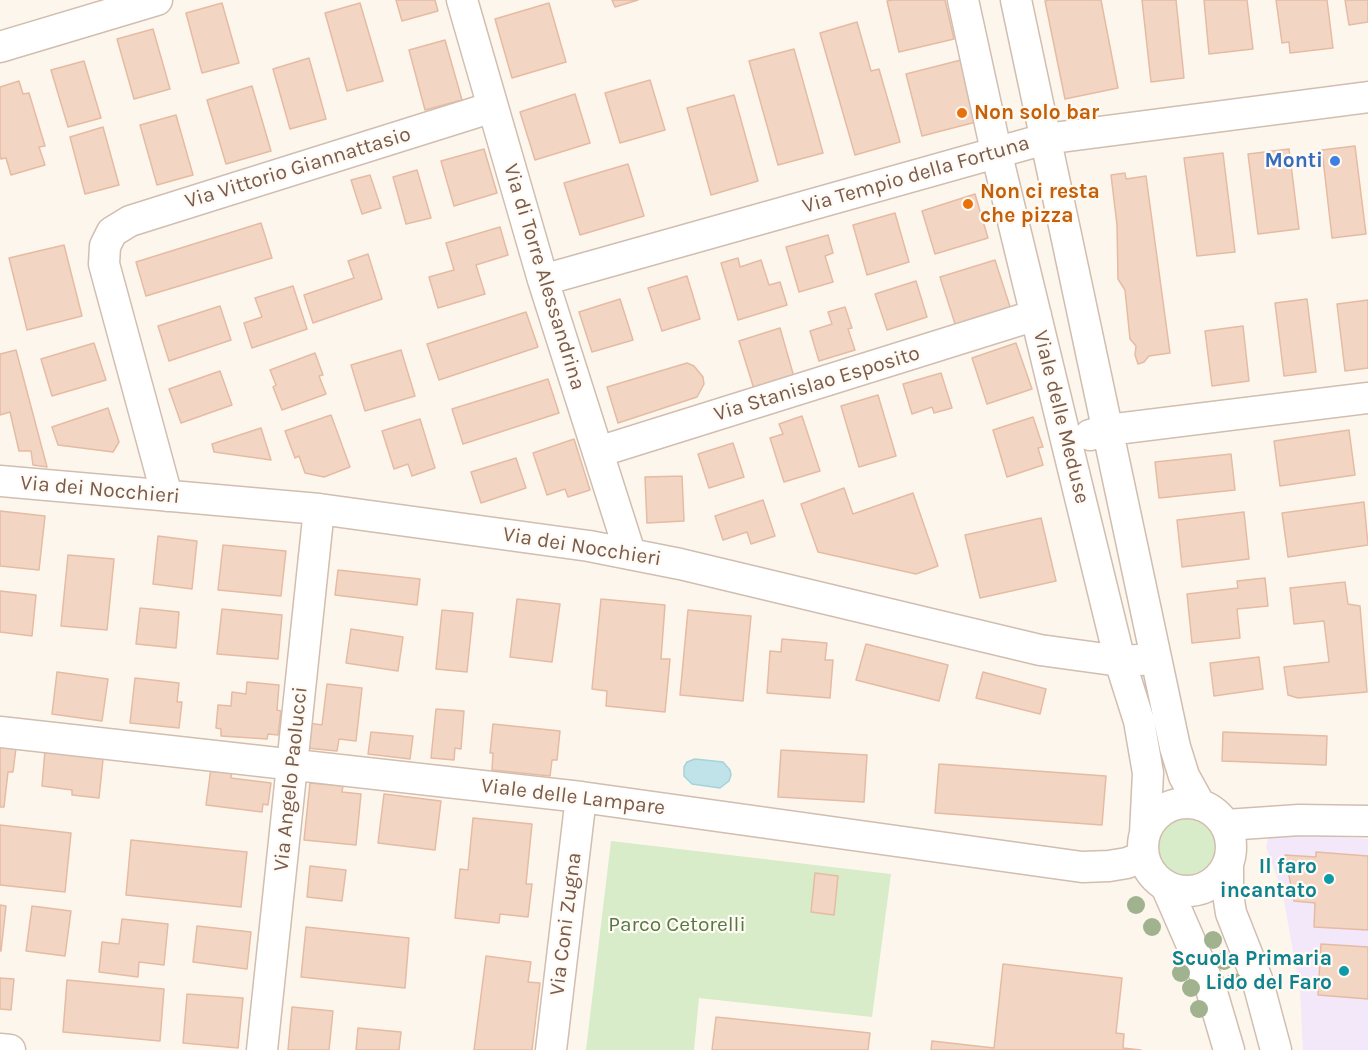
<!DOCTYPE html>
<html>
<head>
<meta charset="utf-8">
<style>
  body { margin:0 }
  canvas { display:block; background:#fdf6ec }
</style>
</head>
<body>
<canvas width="1368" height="1050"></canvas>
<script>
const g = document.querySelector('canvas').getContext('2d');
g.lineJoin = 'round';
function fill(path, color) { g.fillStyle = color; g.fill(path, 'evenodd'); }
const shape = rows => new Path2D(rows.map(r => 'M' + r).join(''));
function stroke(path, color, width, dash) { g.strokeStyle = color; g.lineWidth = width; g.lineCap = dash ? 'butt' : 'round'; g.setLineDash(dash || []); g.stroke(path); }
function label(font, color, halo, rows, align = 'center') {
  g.font = font + ' Karla,sans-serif'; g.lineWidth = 4.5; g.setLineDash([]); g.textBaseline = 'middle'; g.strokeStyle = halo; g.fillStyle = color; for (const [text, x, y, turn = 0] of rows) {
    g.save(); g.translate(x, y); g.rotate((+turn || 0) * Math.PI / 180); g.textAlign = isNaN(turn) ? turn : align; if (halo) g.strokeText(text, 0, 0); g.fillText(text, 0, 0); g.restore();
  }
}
const education = shape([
  [1288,833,1368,839,1368,1050,1303,1050,1300,990,1282,890,1266,847,1269,835]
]);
const green = shape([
  '1157 848a30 30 0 1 1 60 0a30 30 0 1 1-60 0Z',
  [611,841,891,874,872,1017,699,998,694,1050,586,1050]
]);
const water = shape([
  [695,759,723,762,730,770,731,775,729,781,720,788,692,784,684,776,684,767,687,762,695,759]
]);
const building = shape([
  [396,0,435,0,438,11,402,21,396,0],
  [612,0,638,0,615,7,612,0],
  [893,0,945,0,954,39,899,52,887,1,893,0],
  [1049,0,1101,0,1118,88,1065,99,1045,1,1049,0],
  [1142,0,1176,0,1184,78,1151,82,1142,0],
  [1204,0,1247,0,1253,49,1209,54,1204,0],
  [1276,0,1327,0,1333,48,1290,53,1289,42,1282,43,1276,0],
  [1345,0,1368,0,1368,22,1349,25,1345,0],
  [222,3,239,63,202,73,186,13,222,3],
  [360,3,383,81,347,91,325,13,360,3],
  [549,3,566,62,512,78,495,19,549,3],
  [857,22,871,71,879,69,900,142,855,155,820,33,857,22],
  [153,29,170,89,134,99,117,39,153,29],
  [445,40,462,100,425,110,409,50,445,40],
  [794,49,823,153,778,165,749,61,794,49],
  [309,58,326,119,290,129,273,69,309,58],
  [961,60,976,122,922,136,906,74,961,60],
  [84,61,101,118,68,127,51,70,84,61],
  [650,80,665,130,620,143,605,93,650,80],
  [19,81,23,94,29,93,45,146,39,147,45,165,11,175,6,158,1,159,0,155,0,87,19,81],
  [252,86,271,151,226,164,207,100,252,86],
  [575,94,590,143,535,160,520,112,575,94],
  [734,95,758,181,711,195,687,108,734,95],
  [176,115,193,175,157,185,140,125,176,115],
  [103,127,119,185,85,194,70,137,103,127],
  [1355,146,1366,234,1332,238,1322,150,1355,146],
  [484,149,497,193,454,206,441,161,484,149],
  [1289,149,1299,229,1258,234,1248,154,1289,149],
  [1223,153,1235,252,1197,256,1184,158,1223,153],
  [628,164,644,216,580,235,564,183,628,164],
  [417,170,431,218,406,224,393,177,417,170],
  [1125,173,1126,179,1146,176,1170,353,1149,356,1144,362,1138,364,1135,355,1136,346,1130,339,1125,290,1118,279,1117,225,1111,175,1125,173],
  [370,175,381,208,362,214,351,180,370,175],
  [975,194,988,238,935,254,922,211,975,194],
  [895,213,909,262,867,275,853,225,895,213],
  [261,223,272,258,146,296,136,262,261,223],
  [500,227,508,255,476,265,485,294,438,308,429,277,454,270,446,243,500,227],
  [828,235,833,253,825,256,833,282,799,292,786,247,828,235],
  [64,245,82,316,27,330,9,258,64,245],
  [368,254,382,299,313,323,304,295,354,278,348,261,368,254],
  [738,258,740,267,761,260,769,285,780,282,787,305,738,320,721,263,738,258],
  [995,260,1011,310,956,327,940,277,995,260],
  [687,276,700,319,662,331,648,288,687,276],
  [916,281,927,317,887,330,875,294,916,281],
  [293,286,307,329,252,348,244,323,262,317,255,298,293,286],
  [620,299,633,340,592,352,579,312,620,299],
  [1307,299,1316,372,1284,376,1275,303,1307,299],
  [1368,300,1368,368,1345,371,1337,304,1368,300],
  [220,306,231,340,169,361,158,326,220,306],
  [845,307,852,328,848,329,855,350,819,361,810,331,832,324,828,312,845,307],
  [526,312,538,347,439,380,427,344,526,312],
  [1243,326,1249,381,1212,386,1205,331,1243,326],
  [780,328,794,377,754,389,739,341,780,328],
  [94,343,106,380,52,396,41,359,94,343],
  [1016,343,1032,389,987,404,972,358,1016,343],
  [16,350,47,467,33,465,31,451,19,451,10,412,0,415,0,354,16,350],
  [401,350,415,396,365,411,351,365,401,350],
  [315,353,323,375,319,376,326,394,282,410,273,387,276,385,270,370,315,353],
  [687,363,694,366,703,377,704,384,697,397,618,423,607,387,687,363],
  [220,371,232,405,181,423,169,389,220,371],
  [941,373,952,408,934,413,932,407,912,414,903,384,941,373],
  [548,379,559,413,463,444,452,409,548,379],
  [878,395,896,456,859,467,841,406,878,395],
  [108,408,119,442,113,452,58,445,52,427,108,408],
  [331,415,350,467,324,477,305,473,299,456,295,458,285,431,331,415],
  [802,416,820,471,784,482,770,438,783,434,779,424,802,416],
  [1033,417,1043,447,1038,448,1043,465,1007,477,993,430,1033,417],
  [420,419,435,468,412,476,408,464,394,469,382,431,420,419],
  [261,428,271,460,214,452,212,444,261,428],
  [1349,430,1355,475,1280,486,1274,441,1349,430],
  [574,439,590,490,568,497,565,489,547,495,533,453,574,439],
  [733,443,744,477,709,488,698,454,733,443],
  [1231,454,1235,490,1159,498,1155,462,1231,454],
  [516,458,526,488,481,503,471,472,516,458],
  [682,476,684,521,647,523,645,477,682,476],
  [844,488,853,514,913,493,938,566,916,574,818,552,801,504,844,488],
  [763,500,775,536,751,544,747,532,723,540,715,516,763,500],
  [1364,502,1368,545,1288,557,1282,513,1364,502],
  [0,511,45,516,39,570,0,566,0,511],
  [1244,512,1249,559,1182,567,1177,520,1244,512],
  [1041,518,1056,581,980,598,965,535,1041,518],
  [158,536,197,541,192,589,153,584,158,536],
  [223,545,286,551,281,596,218,590,223,545],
  [68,555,114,559,107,630,61,626,68,555],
  [338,570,420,579,417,605,335,595,338,570],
  [1265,578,1268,606,1237,609,1240,638,1192,643,1187,594,1238,588,1237,581,1265,578],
  [1345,582,1348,604,1360,606,1367,692,1298,698,1288,695,1284,667,1329,662,1324,621,1294,624,1290,588,1345,582],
  [0,591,36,595,32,636,0,632,0,591],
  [517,599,560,604,552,662,510,657,517,599],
  [601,599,665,605,661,659,670,659,665,712,606,706,607,691,592,689,601,599],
  [140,608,179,612,176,648,136,644,140,608],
  [222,609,282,615,278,659,217,654,222,609],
  [442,610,473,613,467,672,436,669,442,610],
  [688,610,751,616,743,701,680,695,688,610],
  [351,629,403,637,398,671,346,663,351,629],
  [782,639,827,643,825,660,833,660,830,698,767,693,770,651,781,652,782,639],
  [866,644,948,665,939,701,856,680,866,644],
  [1259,657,1263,689,1214,696,1210,663,1259,657],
  [57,672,108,679,102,721,52,714,57,672],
  [983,672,1046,689,1040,714,976,698,983,672],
  [135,678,179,683,177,702,182,702,179,728,130,723,135,678],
  [247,682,279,685,277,710,281,711,278,735,268,734,267,739,221,736,221,729,216,728,218,705,231,706,232,692,246,694,247,682],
  [327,684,362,688,356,741,339,739,337,751,306,748,309,723,322,725,327,684],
  [436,709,464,711,461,749,455,748,454,760,431,758,436,709],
  [493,724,560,731,557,760,552,760,550,776,492,770,493,753,490,753,493,724],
  [371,732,413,736,410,759,368,754,371,732],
  [1223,732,1327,736,1326,765,1222,761,1223,732],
  [0,739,17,740,13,772,8,772,4,807,0,807,0,739],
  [45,750,104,750,99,798,72,795,72,790,42,786,45,750],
  [781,750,867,755,864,802,778,797,781,750],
  [939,764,1106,776,1102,825,935,813,939,764],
  [211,768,232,771,231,778,271,783,268,805,263,804,262,812,206,805,211,768],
  [310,783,343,786,342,792,361,794,356,845,304,840,310,783],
  [384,794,441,801,435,850,378,843,384,794],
  [473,818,532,824,526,884,532,884,528,917,500,914,499,923,455,918,460,869,468,870,473,818],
  [0,825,71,833,65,892,0,885,0,825],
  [131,840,247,852,241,907,126,895,131,840],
  [1316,852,1368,856,1368,930,1314,927,1315,903,1294,901,1285,855,1316,857,1316,852],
  [310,866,346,870,342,901,307,897,310,866],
  [815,873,838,876,834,915,811,912,815,873],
  [0,905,6,906,1,951,0,951,0,905],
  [32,906,71,911,65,956,26,951,32,906],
  [122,919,168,924,164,965,139,962,138,977,99,972,102,942,119,944,122,919],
  [197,926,251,932,247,969,193,962,197,926],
  [306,927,409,938,405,988,301,977,306,927],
  [1321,944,1368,947,1368,999,1318,995,1321,944],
  [486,956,531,962,528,982,540,983,532,1050,474,1050,486,956],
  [1003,964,1122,978,1116,1033,1124,1034,1123,1048,1141,1050,931,1050,932,1041,994,1048,1003,964],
  [0,978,14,979,11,1010,0,1009,0,978],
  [67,980,164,989,160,1041,63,1032,67,980],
  [187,994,243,998,238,1048,183,1043,187,994],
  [292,1007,333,1011,329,1050,288,1050,292,1007],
  [716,1017,870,1033,868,1050,712,1050,716,1017],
  [358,1028,401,1032,399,1050,356,1050,358,1028]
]);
const minor = shape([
  [462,0,543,280,630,553],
  [963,0,996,151,1066,440,1120,661,1139,721,1148,773,1145,834],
  [1016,0,1175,747,1184,776,1200,805],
  [0,47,157,0],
  [543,280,1045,139,1368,97],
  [1090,435,1108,430,1368,398],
  [598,452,1036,315],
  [0,481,319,509,589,546,680,564,1040,650,1120,661,1156,659],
  [167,496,104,264,105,246,112,232,130,221,493,107],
  [0,732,581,797,1082,867,1109,866,1127,863,1144,856],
  '1143 847a44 44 0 1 1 88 0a44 44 0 1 1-88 0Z',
  [1226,825,1299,820,1368,821],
  [1228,864,1228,894,1231,913,1257,979,1276,1050],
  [1166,886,1211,989,1229,1050],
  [0,1049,10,1050],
  [262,1050,319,509],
  [551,1050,581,797]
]);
const trees = [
  [1136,905],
  [1152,927],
  [1213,940],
  [1224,961],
  [1181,973],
  [1234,982],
  [1191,988],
  [1199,1009]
];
const markers = [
  [962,113,6,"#e8710a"],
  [1335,161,6,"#3f7fe0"],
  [968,204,6,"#e8710a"],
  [1329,879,6,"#0f9aa8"],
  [1344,971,6,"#0f9aa8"]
];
const foodNames = [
  ["Non solo bar",974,113],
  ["Non ci resta",980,192],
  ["che pizza",980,216]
];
const shopNames = [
  ["Monti",1323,161]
];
const streetNames = [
  ["Via Vittorio Giannattasio",298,168,-17],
  ["Via Tempio della Fortuna",916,175,-16],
  ["Via di Torre Alessandrina",544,277,73],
  ["Via Stanislao Esposito",817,384,-17],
  ["Viale delle Meduse",1061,417,76],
  ["Via dei Nocchieri",100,490,5],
  ["Via dei Nocchieri",582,547,9],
  ["Via Angelo Paolucci",291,779,-84],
  ["Viale delle Lampare",573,797,7],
  ["Via Coni Zugna",566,924,-83]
];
const cultureNames = [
  ["Il faro",1317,867],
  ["incantato",1317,891],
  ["Scuola Primaria",1332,959],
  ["Lido del Faro",1332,983]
];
const parkNames = [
  ["Parco Cetorelli",677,925]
];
fill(education, '#f3e8fa');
fill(green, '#d8ecc9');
fill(water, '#bfe3e8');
stroke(water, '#a5d3da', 1.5);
fill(building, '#f3d5c3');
stroke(building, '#e6bba3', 1.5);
stroke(minor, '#d1beb0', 33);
stroke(minor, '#fff', 30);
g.fillStyle = '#a0b28e';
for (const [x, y] of trees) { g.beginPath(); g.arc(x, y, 9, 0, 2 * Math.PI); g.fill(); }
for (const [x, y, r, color] of markers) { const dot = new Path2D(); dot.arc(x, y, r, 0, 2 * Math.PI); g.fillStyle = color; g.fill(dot); stroke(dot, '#fffaf3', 2); }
label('bold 21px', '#c56008', '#fffaf3', foodNames, 'left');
label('bold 21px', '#366cbe', '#fffaf3', shopNames, 'right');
label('21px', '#7a5c4d', '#fffaf3', streetNames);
label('bold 21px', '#0d838f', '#fffaf3', cultureNames, 'right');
label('21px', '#537a41', '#fffaf3', parkNames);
</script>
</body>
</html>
